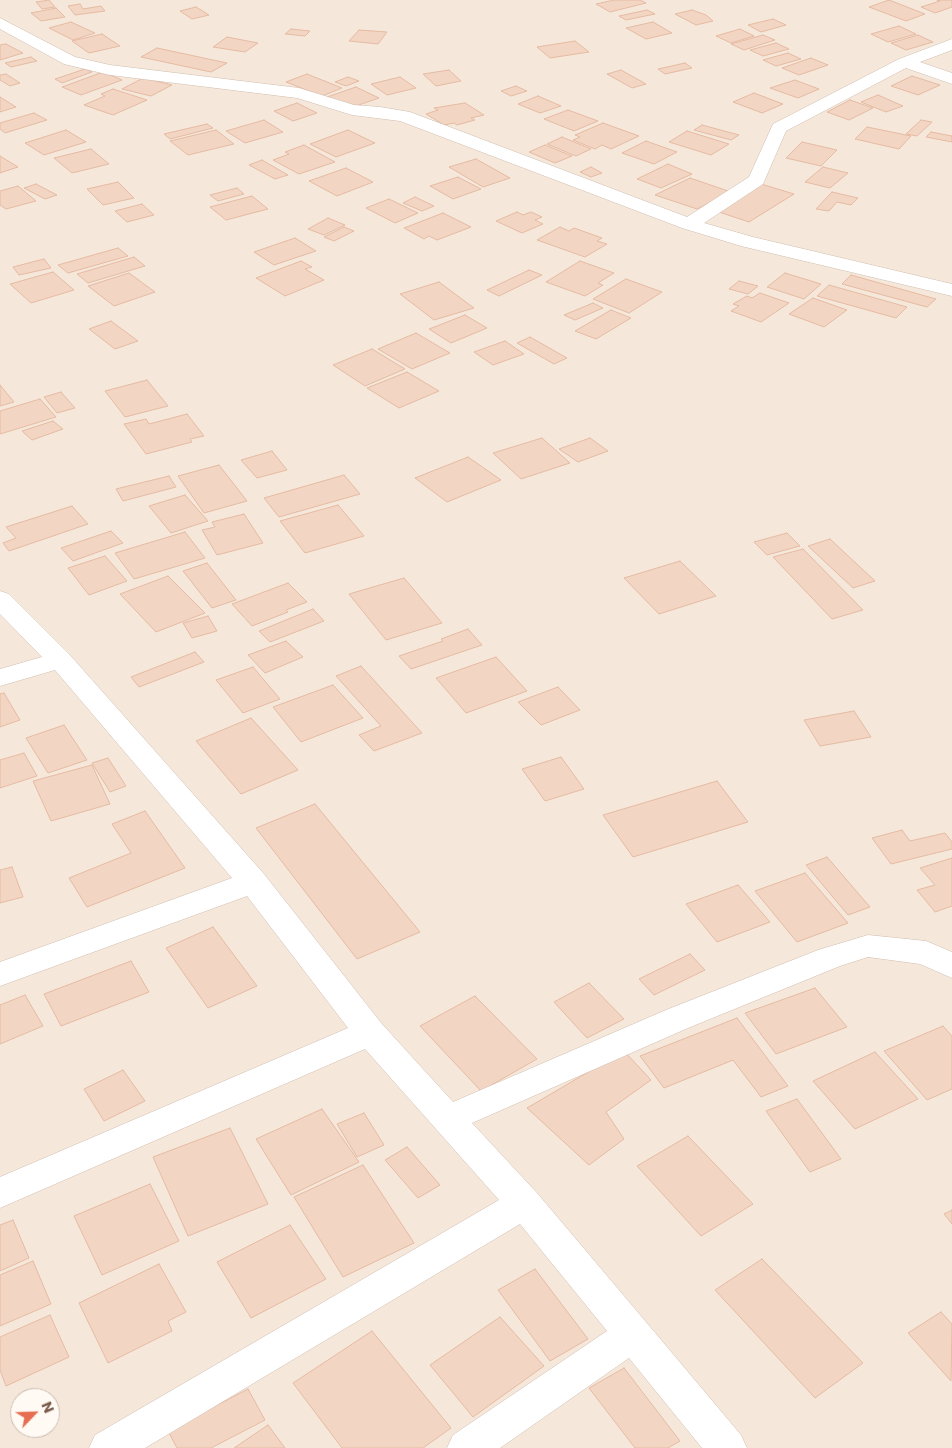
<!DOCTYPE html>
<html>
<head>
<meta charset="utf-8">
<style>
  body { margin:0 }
  #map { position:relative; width:952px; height:1448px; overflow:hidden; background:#fdf6ec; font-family:Poppins,sans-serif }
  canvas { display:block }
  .north { position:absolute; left:10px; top:1388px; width:50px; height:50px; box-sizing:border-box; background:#fffaf3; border:1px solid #cabbb1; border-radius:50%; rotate:66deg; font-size:14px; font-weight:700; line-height:20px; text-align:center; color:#7a5c4d }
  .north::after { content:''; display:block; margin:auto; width:18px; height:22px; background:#e76f51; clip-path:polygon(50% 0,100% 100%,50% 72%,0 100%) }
</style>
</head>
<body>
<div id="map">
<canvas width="952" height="1448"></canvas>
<div class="north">N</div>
</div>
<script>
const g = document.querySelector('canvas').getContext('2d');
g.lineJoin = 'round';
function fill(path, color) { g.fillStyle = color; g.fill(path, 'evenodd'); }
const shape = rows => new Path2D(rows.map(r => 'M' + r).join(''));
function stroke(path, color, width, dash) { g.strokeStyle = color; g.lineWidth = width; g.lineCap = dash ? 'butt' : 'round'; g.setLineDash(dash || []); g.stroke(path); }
const residential = shape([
  [0,0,952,0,952,1448,0,1448],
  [20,1398,50,1398,50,1428,20,1428]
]);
const building = shape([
  [49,0,55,7,42,9,36,2,49,0],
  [614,0,640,0,646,3,610,12,596,4,614,0],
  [889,0,925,14,906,21,869,7,889,0],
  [937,0,952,0,952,7,935,13,921,7,940,1,937,0],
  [80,4,83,9,101,6,105,11,75,15,68,6,80,4],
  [196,7,209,15,192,19,180,11,196,7],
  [56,8,65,17,41,21,31,13,56,8],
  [647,10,655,14,626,20,619,16,647,10],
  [692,10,706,15,713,21,696,25,675,14,692,10],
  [773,19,786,25,761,32,748,25,773,19],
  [71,22,95,33,73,40,49,28,71,22],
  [653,22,672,33,646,39,626,28,653,22],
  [899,26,916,34,888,42,871,34,899,26],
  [291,29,310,31,305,36,285,34,291,29],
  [740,29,754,36,731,43,716,36,740,29],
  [359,30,387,32,378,44,349,41,359,30],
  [102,34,120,46,89,53,72,41,102,34],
  [763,35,775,40,744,50,731,44,763,35],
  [918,35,933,42,906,50,891,43,918,35],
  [227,37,258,43,245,52,213,47,227,37],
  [575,41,589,52,550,58,537,47,575,41],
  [776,43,789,49,763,56,750,50,776,43],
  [6,44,23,53,0,60,0,45,6,44],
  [157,48,227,63,211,72,141,57,157,48],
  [788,53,801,59,776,66,763,60,788,53],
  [31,57,37,61,11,67,5,63,31,57],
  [811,58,828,65,799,75,782,68,811,58],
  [685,63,692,68,665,74,658,69,685,63],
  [85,69,92,72,62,83,55,79,85,69],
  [449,70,461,81,436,86,423,74,449,70],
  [621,70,646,84,632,88,607,74,621,70],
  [103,72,122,80,81,95,62,87,103,72],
  [6,74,20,83,10,86,0,80,0,75,6,74],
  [307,74,342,88,322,96,286,82,307,74],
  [912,76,940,85,918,95,891,86,912,76],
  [348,77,359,81,346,86,335,82,348,77],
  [400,77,416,88,387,95,371,84,400,77],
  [143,78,172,85,151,96,122,89,143,78],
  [795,80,819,89,798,98,770,88,795,80],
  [516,86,527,91,511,96,501,91,516,86],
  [356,87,379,98,350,108,327,97,356,87],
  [113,89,147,100,113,115,84,105,105,96,101,94,113,89],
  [754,93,783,104,762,113,733,102,754,93],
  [878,95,903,106,886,112,861,102,878,95],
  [538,96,561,106,540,113,518,104,538,96],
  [0,97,16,107,0,112,0,97],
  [850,100,873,108,849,120,827,112,850,100],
  [297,103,317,113,293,121,274,111,297,103],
  [465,103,484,115,471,118,475,120,457,125,454,123,444,125,426,114,438,110,434,108,465,103],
  [568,110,598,121,574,131,544,119,568,110],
  [34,113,47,120,5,133,0,129,0,123,34,113],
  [264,120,283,132,245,143,226,131,264,120],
  [921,120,932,122,917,136,906,134,921,120],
  [603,123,639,136,611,149,602,145,595,149,573,140,580,137,575,135,603,123],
  [207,124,213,128,170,139,164,134,207,124],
  [702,125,739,135,731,140,694,130,702,125],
  [867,127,911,136,899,149,855,139,867,127],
  [66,130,86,142,44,155,25,143,66,130],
  [216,130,234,144,188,155,170,141,216,130],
  [348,130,375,143,336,157,310,144,348,130],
  [687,131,729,144,711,155,669,142,687,131],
  [931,132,952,136,952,142,926,137,931,132],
  [562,137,591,149,576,156,547,144,562,137],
  [646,141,677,152,654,164,622,153,646,141],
  [802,142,837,150,821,166,786,158,802,142],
  [304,145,335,162,299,174,273,160,289,154,285,152,304,145],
  [545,145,572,156,555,163,529,152,545,145],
  [91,149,109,164,72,173,54,158,91,149],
  [0,156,18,167,0,173,0,156],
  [476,159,510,178,483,187,449,167,476,159],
  [262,160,288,175,275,179,249,165,262,160],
  [668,164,692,174,661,188,637,179,668,164],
  [591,167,602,173,591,177,580,172,591,167],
  [823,167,848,173,830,188,805,182,823,167],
  [346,168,373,182,337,196,309,181,346,168],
  [458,177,481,189,453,199,430,186,458,177],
  [690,178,731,192,697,209,655,195,690,178],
  [118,182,134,198,103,205,87,189,118,182],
  [36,184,57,195,45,199,24,188,36,184],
  [761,184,794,194,749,222,716,211,761,184],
  [18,186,36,201,6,209,0,205,0,191,18,186],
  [237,188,244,194,218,201,210,195,237,188],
  [832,192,858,198,851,205,837,202,829,211,816,209,832,192],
  [252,196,268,209,226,220,210,207,252,196],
  [415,197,434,206,422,211,403,203,415,197],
  [389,199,418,213,395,223,366,208,389,199],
  [142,204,154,215,127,222,115,211,142,204],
  [517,212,523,215,531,212,542,217,535,220,543,224,522,233,496,221,517,212],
  [443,213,471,227,437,240,429,236,424,239,404,228,443,213],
  [328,218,345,225,324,235,308,229,328,218],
  [344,227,354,231,334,241,324,237,344,227],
  [560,227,569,231,574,228,602,238,597,241,607,244,585,257,537,240,560,227],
  [295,238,316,251,274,265,254,252,295,238],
  [118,248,128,256,68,273,58,265,118,248],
  [134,257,145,266,88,283,77,274,134,257],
  [44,259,51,268,19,275,13,267,44,259],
  [301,261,312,267,305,269,324,280,285,296,256,278,301,261],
  [580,261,614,273,598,283,603,285,585,296,546,282,580,261],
  [529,270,542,275,499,296,487,290,529,270],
  [53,272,74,290,31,303,10,284,53,272],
  [129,273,155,292,114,306,88,286,129,273],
  [785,273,821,284,804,299,767,287,785,273],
  [851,275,936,299,927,307,842,284,851,275],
  [626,279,662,292,629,313,593,299,626,279],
  [739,281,758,286,748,294,729,289,739,281],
  [439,282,474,308,434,320,400,294,439,282],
  [829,285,907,307,896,318,817,296,829,285],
  [760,293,789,303,761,322,731,311,739,306,733,304,747,296,752,298,760,293],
  [813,298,847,310,824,327,789,314,813,298],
  [593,303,603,308,575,320,564,315,593,303],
  [611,310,631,318,596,339,575,331,611,310],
  [465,315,487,328,451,343,429,329,465,315],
  [111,321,138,341,115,349,89,329,111,321],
  [416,333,450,353,412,369,378,349,416,333],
  [530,337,567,358,554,364,517,343,530,337],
  [505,341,524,354,493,365,474,352,505,341],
  [372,349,405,369,365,386,333,365,372,349],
  [407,372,439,391,399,408,367,388,407,372],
  [147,380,168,406,125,417,105,391,147,380],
  [0,385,14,402,0,406,0,385],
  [61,392,75,408,57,413,44,397,61,392],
  [40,399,56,417,0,434,0,411,40,399],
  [187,414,204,436,190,439,192,442,146,454,124,424,146,419,149,424,187,414],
  [53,421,63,429,32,440,22,431,53,421],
  [542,438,570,463,521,479,493,453,542,438],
  [590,438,608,451,578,462,559,449,590,438],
  [272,451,287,470,257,478,241,460,272,451],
  [468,457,501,480,447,502,415,478,468,457],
  [219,465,247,501,204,513,178,476,219,465],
  [344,475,360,494,279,517,264,498,344,475],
  [169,476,176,487,123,501,116,489,169,476],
  [185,495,208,521,171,533,149,506,185,495],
  [338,505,364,536,305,553,280,521,338,505],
  [72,506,88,524,9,551,3,543,16,538,6,527,72,506],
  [244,514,263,543,217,555,202,530,215,527,212,522,244,514],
  [111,531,123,543,73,561,61,548,111,531],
  [185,532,205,558,134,579,115,553,185,532],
  [787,533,800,546,767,555,754,542,787,533],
  [830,539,875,581,853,588,808,546,830,539],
  [803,549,863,610,832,619,773,557,803,549],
  [105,556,127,581,89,595,68,568,105,556],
  [680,561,716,596,659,614,624,578,680,561],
  [207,563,236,600,212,608,183,571,207,563],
  [168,576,205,613,156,632,120,594,168,576],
  [404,578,442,623,386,640,349,594,404,578],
  [288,583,307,602,286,610,288,612,252,626,232,604,288,583],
  [313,609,324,621,270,642,259,631,313,609],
  [208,616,217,631,192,638,183,623,208,616],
  [468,629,482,645,411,669,399,656,443,641,441,639,468,629],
  [286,641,303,657,265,673,248,655,286,641],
  [195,652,204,662,139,687,131,677,195,652],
  [496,657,527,691,466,713,436,678,496,657],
  [361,666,422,733,374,751,359,735,381,726,336,676,361,666],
  [253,667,280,699,243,713,216,680,253,667],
  [333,685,363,718,301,742,273,707,333,685],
  [558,687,580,710,541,725,518,702,558,687],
  [4,693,20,720,0,727,0,694,4,693],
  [854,711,871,737,820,746,804,720,854,711],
  [251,718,298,770,241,794,196,741,251,718],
  [64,725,87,760,48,773,26,738,64,725],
  [24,753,37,776,0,788,0,760,24,753],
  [561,757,584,789,545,801,522,769,561,757],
  [108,758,126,786,110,792,92,763,108,758],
  [92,765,110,804,51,821,33,781,92,765],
  [717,781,748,822,633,857,603,815,717,781],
  [315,804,420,932,357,959,256,828,315,804],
  [145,811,185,868,87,907,69,878,131,853,112,824,145,811],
  [902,830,910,841,945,833,952,842,952,849,891,864,872,838,902,830],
  [827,857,870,907,848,915,806,865,827,857],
  [952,858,952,906,935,912,917,890,935,885,920,868,952,858],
  [12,867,23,897,0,903,0,870,12,867],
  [805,873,848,923,797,942,755,891,805,873],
  [738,885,770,922,717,942,686,904,738,885],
  [213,927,257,986,208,1008,166,948,213,927],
  [690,954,705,970,654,995,639,979,690,954],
  [131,961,149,992,61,1026,44,994,131,961],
  [589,983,624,1019,587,1038,554,1002,589,983],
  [815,988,847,1027,776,1054,745,1013,815,988],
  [25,995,43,1026,0,1044,0,1005,25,995],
  [475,996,537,1059,481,1091,420,1026,475,996],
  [737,1018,788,1086,761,1097,733,1060,664,1088,640,1056,737,1018],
  [943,1026,952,1036,952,1089,927,1100,884,1051,943,1026],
  [624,1051,651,1080,606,1112,624,1139,589,1165,527,1108,624,1051],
  [875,1052,918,1099,855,1129,813,1081,875,1052],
  [123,1070,145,1101,104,1121,84,1089,123,1070],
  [797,1099,841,1159,810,1172,766,1111,797,1099],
  [322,1109,359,1162,291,1195,256,1139,322,1109],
  [364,1113,384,1145,357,1157,337,1124,364,1113],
  [230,1128,268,1204,188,1236,153,1157,230,1128],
  [688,1136,753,1204,701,1236,637,1166,688,1136],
  [407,1147,440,1185,418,1198,385,1160,407,1147],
  [363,1165,414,1243,343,1277,294,1197,363,1165],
  [150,1184,179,1241,102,1275,74,1216,150,1184],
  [952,1210,952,1224,944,1214,952,1210],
  [13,1220,29,1258,0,1271,0,1225,13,1220],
  [290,1225,326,1279,251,1318,217,1262,290,1225],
  [762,1259,863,1363,815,1398,715,1290,762,1259],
  [33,1261,51,1304,0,1326,0,1275,33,1261],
  [159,1264,186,1312,168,1321,172,1331,108,1363,79,1303,159,1264],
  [535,1269,588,1339,550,1361,498,1290,535,1269],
  [941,1312,952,1324,951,1381,908,1333,941,1312],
  [50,1315,69,1357,6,1386,0,1370,0,1337,50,1315],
  [500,1317,544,1366,473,1417,430,1365,500,1317],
  [372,1331,451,1428,423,1448,342,1448,293,1383,372,1331],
  [624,1368,680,1441,668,1448,635,1448,589,1388,624,1368],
  [248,1389,265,1420,211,1448,177,1448,168,1431,248,1389],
  [268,1425,285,1448,234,1448,268,1425]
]);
const street = shape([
  [0,18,75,57,110,65,299,88,354,105,380,107,410,112,687,217,749,177,773,124,899,59,952,39,952,50,920,62,952,73,952,84,906,68,786,131,763,184,704,223,753,237,952,284,952,296,741,246,682,228,400,121,352,115,297,98,110,75,64,64,0,29,0,18],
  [0,591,9,594,69,654,264,874,382,1024,453,1102,666,1010,818,950,868,935,926,941,952,952,952,978,920,964,868,957,840,966,688,1028,472,1123,537,1193,646,1322,741,1435,747,1448,702,1448,629,1358,500,1448,447,1448,453,1435,607,1331,520,1224,145,1448,89,1448,95,1435,499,1200,365,1049,0,1208,0,1177,348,1028,247,896,0,986,0,962,232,878,55,670,0,686,0,669,42,657,0,614,0,591]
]);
fill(residential, '#f5e8da');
fill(building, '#f3d5c3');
stroke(building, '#e6bba3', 1);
stroke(street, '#d1beb0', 1);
fill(street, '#fff');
</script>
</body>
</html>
